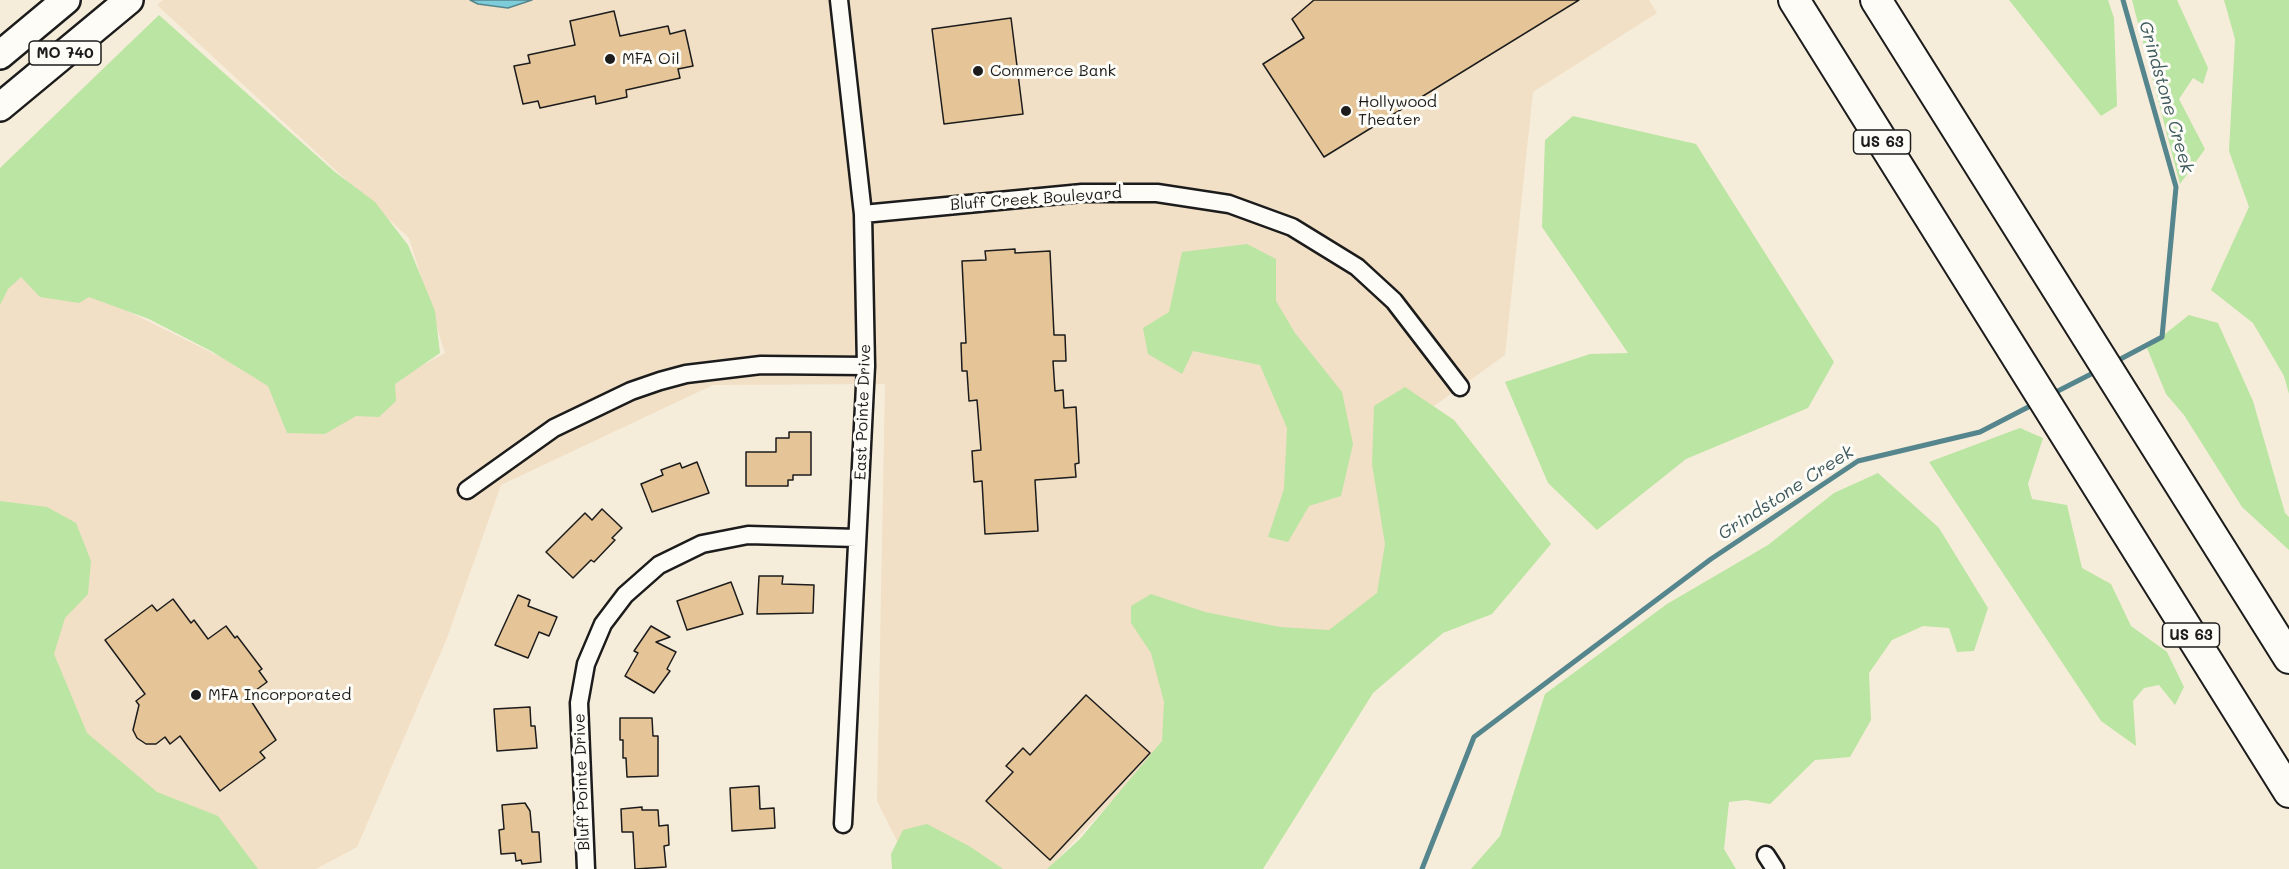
<!DOCTYPE html>
<html>
<head>
<meta charset="utf-8">
<style>
  body { margin:0 }
  canvas { display:block; background:#f6ecda }
</style>
</head>
<body>
<canvas width="2289" height="869"></canvas>
<script>
const g = document.querySelector('canvas').getContext('2d');
g.lineJoin = 'round';
function fill(path, color) { g.fillStyle = color; g.fill(path, 'evenodd'); }
const shape = rows => new Path2D(rows.map(r => 'M' + r).join(''));
function stroke(path, color, width, dash) { g.strokeStyle = color; g.lineWidth = width; g.lineCap = dash ? 'butt' : 'round'; g.setLineDash(dash || []); g.stroke(path); }
function label(font, color, halo, rows, align = 'center') {
  g.font = font + ' Mali,sans-serif'; g.lineWidth = 6; g.setLineDash([]); g.textBaseline = 'middle'; g.strokeStyle = halo; g.fillStyle = color; for (const [text, x, y, turn = 0] of rows) {
    g.save(); g.translate(x, y); g.rotate((+turn || 0) * Math.PI / 180); g.textAlign = isNaN(turn) ? turn : align; if (halo) g.strokeText(text, 0, 0); g.fillText(text, 0, 0); g.restore();
  }
}
const built = shape([
  [163,0,1649,0,1657,13,1533,92,1505,355,1380,445,1393,521,1383,596,1174,735,1048,869,911,869,877,801,885,384,713,385,501,485,447,638,357,847,316,869,145,869,0,606,0,288,11,275,91,293,273,383,312,425,445,353,409,238,157,5]
]);
const green = shape([
  [2009,0,2108,0,2114,18,2117,106,2101,116],
  [2132,0,2177,0,2208,68,2203,84,2193,78,2179,99,2205,149,2180,184],
  [2224,0,2289,0,2289,394,2284,376,2253,323,2211,290,2249,207,2229,151,2235,39],
  [159,15,335,172,375,202,408,245,435,311,440,353,395,384,396,401,379,417,356,416,325,434,287,433,268,386,211,351,149,319,89,297,79,303,40,297,21,277,8,289,0,305,0,168],
  [1573,116,1696,144,1834,362,1808,408,1686,459,1597,530,1548,483,1505,382,1590,354,1628,353,1542,227,1545,140],
  [1247,244,1276,259,1276,301,1295,333,1342,392,1353,444,1341,496,1309,506,1288,542,1268,537,1284,489,1287,428,1260,365,1193,351,1182,374,1148,354,1143,328,1169,312,1182,252],
  [2189,315,2218,323,2253,401,2285,513,2289,517,2289,550,2242,507,2184,415,2166,394,2147,348],
  [1405,387,1454,420,1551,544,1492,614,1443,633,1373,693,1263,869,1047,869,1080,839,1162,741,1164,702,1151,653,1131,623,1131,606,1151,594,1205,612,1280,627,1329,630,1377,593,1385,544,1372,464,1374,406],
  [2020,428,2043,438,2028,484,2032,499,2067,505,2082,568,2111,584,2131,626,2167,652,2184,687,2175,705,2159,685,2144,688,2133,701,2136,746,2101,721,1929,462],
  [1878,473,1939,528,1988,608,1974,651,1957,652,1949,628,1923,626,1892,640,1869,673,1871,720,1850,757,1815,760,1770,804,1746,800,1729,802,1724,849,1736,869,1471,869,1500,836,1545,694,1667,604,1768,545,1834,493],
  [0,501,47,507,76,523,91,561,88,594,65,618,54,654,87,733,157,792,218,816,258,869,0,869],
  [927,824,969,846,1003,869,892,869,891,854,903,830]
]);
const water = shape([
  [470,0,532,0,508,8,478,4,470,0]
]);
const stream = shape([
  [2113,363,2162,337,2176,187,2123,0],
  [2052,394,2097,371],
  [1422,869,1474,737,1711,559,1858,461,1980,432,2036,403]
]);
const building = shape([
  [1314,0,1579,0,1324,157,1263,64,1304,38,1292,19,1314,0],
  [614,11,620,36,668,26,670,34,685,30,693,66,678,69,680,78,626,90,627,97,596,104,595,96,540,108,538,101,523,104,514,66,530,63,528,55,575,45,570,21,614,11],
  [1011,18,1023,114,944,124,932,29,1011,18],
  [1015,249,1015,253,1050,251,1054,335,1065,335,1066,361,1053,361,1055,391,1063,390,1064,408,1076,407,1079,463,1075,464,1076,477,1035,480,1038,531,985,534,982,481,974,482,972,451,981,450,977,400,969,401,967,371,962,371,961,343,966,343,962,261,986,260,985,251,1015,249],
  [789,432,811,432,811,475,793,475,793,480,788,480,788,486,746,486,746,452,776,452,776,438,789,438,789,432],
  [697,462,709,493,652,512,641,484,663,475,661,470,680,463,682,468,697,462],
  [602,509,622,528,612,538,615,540,594,562,591,560,573,578,546,552,585,513,592,520,602,509],
  [759,576,783,576,782,584,814,585,813,613,757,614,759,576],
  [731,582,743,614,687,630,677,601,731,582],
  [518,595,530,600,528,606,557,617,549,636,539,632,528,658,495,645,518,595],
  [173,599,191,623,194,620,208,639,226,626,235,638,237,636,262,669,259,671,267,682,248,696,276,740,260,752,265,758,220,791,180,736,170,744,165,737,156,744,146,744,137,738,133,730,139,705,136,701,145,694,105,640,152,605,157,611,173,599],
  [651,626,670,637,656,642,676,652,667,669,670,671,654,693,625,676,638,653,634,651,651,626],
  [1086,695,1150,753,1050,860,986,801,1013,772,1006,766,1023,748,1030,755,1086,695],
  [530,707,531,726,535,726,537,748,497,751,494,709,530,707],
  [620,718,652,718,653,736,658,736,658,776,627,777,626,758,623,758,623,740,620,740,620,718],
  [759,786,760,809,774,808,775,828,732,831,730,788,759,786],
  [525,803,530,811,532,832,539,832,541,862,522,864,521,860,516,861,515,853,501,854,499,830,504,829,502,805,525,803],
  [642,807,642,810,658,810,659,826,668,825,669,845,664,846,666,867,635,869,633,832,622,832,621,809,642,807]
]);
const minor = shape([
  [839,0,863,214,866,366,843,824],
  [863,214,1082,193,1157,193,1229,204,1292,227,1357,267,1394,301,1460,387],
  [467,490,554,428,631,391,660,381,686,374,761,365,866,366],
  [1766,855,1775,869],
  [586,869,579,703,586,664,603,624,625,595,659,565,702,544,748,535,857,538]
]);
const primary = shape([
  [0,55,66,0],
  [0,107,129,0]
]);
const motorway = shape([
  [1794,0,2289,792],
  [1876,0,2289,658]
]);
const markers = [
  [610,59,6,"#1c1c1c"],
  [978,71,6,"#1c1c1c"],
  [1346,111,6,"#1c1c1c"],
  [196,695,6,"#1c1c1c"]
];
const shields = [
  [65,53,72],
  [1882,142,57],
  [2191,635,57]
];
const shieldNames = [
  ["MO 740",65,53],
  ["US 63",1882,142],
  ["US 63",2191,635]
];
const poiNames = [
  ["MFA Oil",622,59],
  ["Commerce Bank",990,71],
  ["Hollywood",1358,102],
  ["Theater",1358,120],
  ["MFA Incorporated",208,695]
];
const streetNames = [
  ["Bluff Creek Boulevard",1036,199,-4],
  ["East Pointe Drive",863,412,-88],
  ["Bluff Pointe Drive",582,782,-92]
];
const waterNames = [
  ["Grindstone Creek",2166,97,74],
  ["Grindstone Creek",1786,493,-33]
];
fill(built, '#f1e0c6');
fill(green, '#bae5a2');
fill(water, '#7dccd9');
stroke(water, '#56868d', 1.5);
stroke(stream, '#56868d', 5);
fill(building, '#e5c597');
stroke(building, '#1c1c1c', 1.5);
stroke(minor, '#1c1c1c', 21);
stroke(primary, '#1c1c1c', 32);
stroke(motorway, '#1c1c1c', 34);
stroke(minor, '#fdfcf7', 16);
stroke(primary, '#fdfcf7', 27);
stroke(motorway, '#fdfcf7', 30);
for (const [x, y, r, color] of markers) { const dot = new Path2D(); dot.arc(x, y, r, 0, 2 * Math.PI); g.fillStyle = color; g.fill(dot); stroke(dot, '#fdfcf7', 2); }
for (const [x, y, w] of shields) { const box = new Path2D(); box.roundRect(x - w / 2, y - 12, w, 24, 4.5); g.fillStyle = '#fdfcf7'; g.fill(box); stroke(box, '#1c1c1c', 1.5); }
label('bold 15px', '#1c1c1c', null, shieldNames);
label('16px', '#1c1c1c', '#fdfcf7', poiNames, 'left');
label('16px', '#1c1c1c', '#fdfcf7', streetNames);
label('italic 18px', '#3e5a5e', '#fdfcf7', waterNames);
</script>
</body>
</html>
